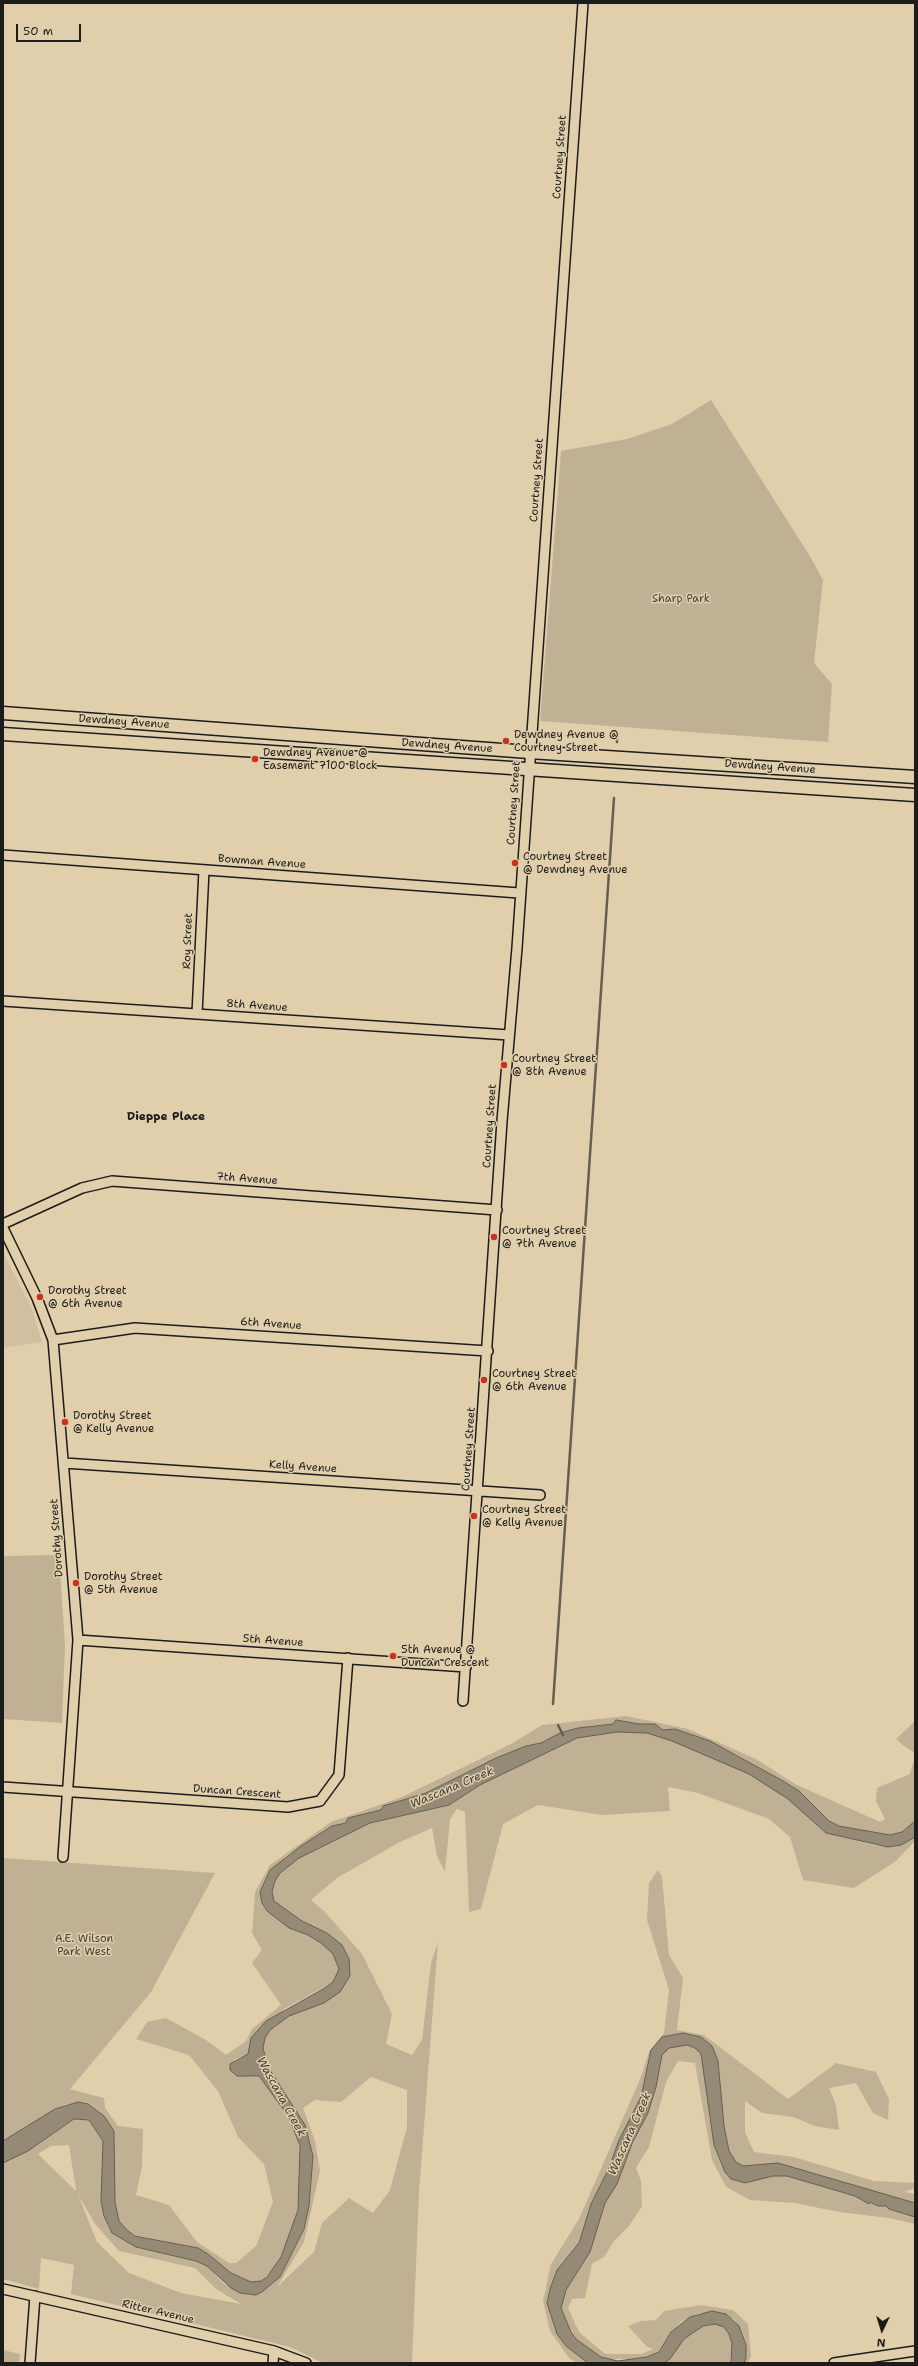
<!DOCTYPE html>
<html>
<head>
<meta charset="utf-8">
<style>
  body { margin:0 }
  #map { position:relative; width:918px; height:2366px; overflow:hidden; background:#e1cfac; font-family:"Shantell Sans",sans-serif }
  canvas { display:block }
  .frame { position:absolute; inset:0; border:4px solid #1c1c1c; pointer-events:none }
  .north { position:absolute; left:862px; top:2310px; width:40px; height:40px; -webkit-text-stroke:3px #e1cfac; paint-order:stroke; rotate:184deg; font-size:11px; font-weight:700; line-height:16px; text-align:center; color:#1c1c1c }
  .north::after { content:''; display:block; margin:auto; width:14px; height:18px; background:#1c1c1c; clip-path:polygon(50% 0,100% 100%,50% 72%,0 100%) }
  .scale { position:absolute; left:16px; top:24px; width:65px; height:18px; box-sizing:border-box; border:2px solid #1c1c1c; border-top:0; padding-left:5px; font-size:12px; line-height:14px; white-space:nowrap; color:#1c1c1c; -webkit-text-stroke:3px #e1cfac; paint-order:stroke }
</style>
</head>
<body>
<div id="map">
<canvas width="918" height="2366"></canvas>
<div class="frame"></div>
<div class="north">N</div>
<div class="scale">50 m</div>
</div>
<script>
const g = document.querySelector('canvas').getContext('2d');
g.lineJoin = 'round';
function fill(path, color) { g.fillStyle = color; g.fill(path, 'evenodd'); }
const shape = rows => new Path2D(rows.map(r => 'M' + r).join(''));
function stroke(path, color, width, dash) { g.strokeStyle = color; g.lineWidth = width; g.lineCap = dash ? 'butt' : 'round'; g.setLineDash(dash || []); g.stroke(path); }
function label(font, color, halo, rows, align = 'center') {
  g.font = font + ' "Shantell Sans",sans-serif'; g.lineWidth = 3; g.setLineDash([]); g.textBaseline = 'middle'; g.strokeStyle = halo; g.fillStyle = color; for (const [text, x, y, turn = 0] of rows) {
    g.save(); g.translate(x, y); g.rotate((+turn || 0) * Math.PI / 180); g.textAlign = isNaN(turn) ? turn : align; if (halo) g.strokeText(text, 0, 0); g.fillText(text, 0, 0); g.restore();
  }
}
const built = shape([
  [3,1252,32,1309,42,1342,3,1348]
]);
const green = shape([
  [711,400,811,558,823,580,814,663,832,684,828,742,540,721,561,451,627,439,672,424],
  [59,1555,65,1645,62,1723,3,1719,3,1556],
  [626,1716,688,1729,756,1759,795,1784,880,1822,885,1819,876,1801,877,1788,910,1774,915,1756,915,1821,902,1832,890,1835,839,1826,829,1821,799,1791,783,1781,710,1741,675,1729,663,1730,655,1724,613,1724,578,1728,560,1733,541,1743,526,1746,496,1758,426,1793,391,1803,381,1810,348,1818,346,1823,332,1827,285,1857,262,1903,267,1911,289,1928,308,1935,321,1943,333,1954,339,1969,333,1982,284,2009,250,2048,248,2054,234,2060,249,2077,258,2076,281,2104,295,2129,301,2157,298,2210,281,2257,272,2272,261,2281,251,2282,231,2273,208,2254,198,2248,135,2235,127,2230,119,2221,115,2202,114,2131,67,2104,19,2131,33,2148,75,2119,89,2120,103,2141,101,2201,108,2226,136,2247,196,2261,207,2266,224,2284,250,2295,269,2287,280,2277,304,2229,309,2206,313,2156,305,2125,268,2067,263,2048,265,2038,270,2030,289,2016,324,2003,340,1992,350,1976,327,1933,302,1921,274,1901,272,1891,275,1881,280,1873,299,1858,370,1823,449,1805,480,1785,577,1738,617,1732,647,1733,672,1741,749,1774,788,1799,826,1833,878,1846,915,1837,915,1841,896,1861,854,1888,803,1880,790,1837,769,1819,698,1793,668,1787,670,1811,602,1815,538,1805,503,1824,481,1909,469,1912,465,1812,457,1809,450,1819,445,1872,437,1856,432,1828,398,1843,337,1878,311,1900,324,1911,362,1954,392,2014,386,2044,412,2055,422,2040,431,1963,438,1942,419,2192,412,2363,323,2363,290,2347,71,2294,74,2265,41,2258,39,2289,3,2279,3,1858,215,1873,151,1992,70,2089,104,2098,105,2108,118,2126,143,2129,142,2167,136,2195,169,2205,197,2242,229,2263,236,2263,256,2246,273,2202,264,2164,238,2137,218,2091,189,2055,136,2039,147,2022,166,2018,206,2040,226,2055,246,2041,252,2029,281,2005,252,1963,262,1950,252,1933,255,1892,270,1865,331,1822,402,1797,513,1743,542,1725],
  [371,2077,407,2090,407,2127,390,2190,373,2213,349,2198,322,2223,314,2252,277,2287,304,2242,320,2171,315,2141,303,2108,315,2100,341,2102],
  [69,2145,76,2190,76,2191,38,2154,51,2146],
  [78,2195,96,2225,119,2251,195,2268,216,2289,241,2304,181,2293,129,2273,97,2242],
  [915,1721,915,1753,904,1746,896,1739],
  [658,1870,662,1877,669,1955,683,1978,677,2030,704,2035,788,2099,836,2063,876,2072,889,2099,888,2120,873,2113,856,2083,829,2088,836,2105,839,2130,815,2126,793,2117,762,2113,745,2101,745,2132,754,2152,794,2157,874,2181,915,2183,915,2188,904,2192,915,2194,915,2203,778,2163,743,2166,736,2162,729,2151,724,2126,718,2061,712,2046,701,2037,683,2033,662,2037,651,2050,641,2097,619,2140,609,2168,591,2204,579,2243,570,2256,563,2261,547,2303,557,2334,566,2346,588,2363,577,2363,569,2358,550,2331,543,2301,551,2264,579,2219,641,2077,649,2052,664,2033,669,1990,647,1920,649,1883],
  [687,2045,695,2048,701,2054,704,2063,710,2122,720,2162,731,2179,745,2183,773,2176,787,2176,855,2196,867,2203,872,2202,878,2206,886,2206,889,2209,915,2217,915,2224,889,2218,839,2212,795,2203,750,2200,726,2187,712,2160,695,2063,678,2061,666,2082,649,2147,636,2168,641,2181,642,2206,629,2226,614,2241,604,2257,592,2264,585,2298,572,2299,568,2308,579,2332,605,2354,641,2354,653,2349,647,2347,628,2326,641,2321,656,2320,664,2311,701,2305,733,2310,748,2324,751,2356,748,2363,744,2363,743,2335,734,2319,699,2313,681,2322,671,2332,659,2352,635,2359,610,2359,601,2357,576,2339,566,2321,561,2308,562,2301,571,2280,590,2252,605,2203,648,2113,656,2087,662,2055,669,2048],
  [715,2324,724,2327,729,2334,732,2343,731,2363,664,2363,670,2359,684,2339,703,2326],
  [3,2350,20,2354,19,2363,3,2363]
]);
const water = shape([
  [616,1720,639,1724,655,1724,663,1730,675,1729,710,1741,783,1781,799,1791,829,1821,839,1826,890,1835,902,1832,915,1821,915,1837,901,1845,888,1847,826,1833,788,1799,749,1774,672,1741,647,1733,617,1732,577,1738,480,1785,449,1805,370,1823,299,1858,280,1873,275,1881,272,1891,274,1901,302,1921,327,1933,342,1945,349,1959,350,1976,340,1992,324,2003,289,2016,270,2030,265,2038,263,2048,268,2067,305,2125,313,2156,309,2206,304,2229,280,2277,262,2292,256,2295,240,2293,231,2288,207,2266,196,2261,136,2247,112,2233,104,2216,101,2201,103,2141,89,2120,74,2119,28,2151,3,2163,3,2141,55,2109,78,2102,88,2104,104,2116,114,2131,115,2202,119,2221,127,2230,135,2236,198,2248,208,2254,231,2273,251,2282,261,2281,267,2277,281,2257,298,2210,300,2146,289,2117,259,2076,237,2076,230,2070,230,2064,248,2054,251,2038,266,2021,323,1989,333,1982,339,1969,333,1954,321,1943,308,1935,289,1928,267,1911,262,1903,260,1892,270,1870,301,1846,332,1826,346,1823,348,1818,381,1810,383,1806,426,1793,496,1758,526,1746,541,1743,560,1733,578,1728,613,1724,616,1720],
  [683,2033,701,2037,712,2046,718,2061,724,2126,729,2151,736,2162,743,2166,778,2163,915,2203,915,2217,889,2209,886,2206,878,2206,870,2202,869,2204,855,2196,787,2176,773,2176,745,2183,731,2179,725,2172,714,2145,701,2054,695,2048,687,2045,669,2048,662,2055,656,2087,648,2113,632,2144,617,2184,605,2203,590,2252,566,2290,561,2308,571,2332,576,2339,601,2357,618,2361,646,2357,659,2352,671,2332,690,2317,712,2311,726,2314,739,2326,746,2345,746,2358,744,2363,731,2363,732,2343,729,2334,724,2327,715,2324,703,2326,684,2339,670,2359,664,2363,588,2363,566,2346,557,2334,547,2303,550,2289,557,2270,579,2243,591,2204,609,2168,619,2140,641,2097,651,2050,662,2037,683,2033]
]);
const stream = shape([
  [617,742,617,733],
  [553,1704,614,798],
  [558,1725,563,1735]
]);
const minor = shape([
  [3,855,519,893],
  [3,1001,509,1035],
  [197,1014,204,870],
  [3,1224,82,1188,112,1181,497,1210],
  [3,1228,37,1298,53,1340,78,1640,63,1857],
  [53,1340,135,1328,488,1351],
  [64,1463,540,1495],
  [78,1640,466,1667],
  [463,1701,502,1121,517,948,583,3],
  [3,1787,288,1807,320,1801,339,1775,348,1658],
  [3,2289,274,2351,306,2363],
  [30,2363,35,2296],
  [273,2363,274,2351],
  [834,2363,915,2351]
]);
const secondary = shape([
  [3,713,529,752,915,777],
  [3,734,915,795]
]);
const markers = [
  [506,741,4,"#c8321e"],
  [255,759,4,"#c8321e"],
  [515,863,4,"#c8321e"],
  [504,1065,4,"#c8321e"],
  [494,1237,4,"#c8321e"],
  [40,1297,4,"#c8321e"],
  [484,1380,4,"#c8321e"],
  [65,1422,4,"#c8321e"],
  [474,1516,4,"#c8321e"],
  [76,1583,4,"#c8321e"],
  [393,1656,4,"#c8321e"]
];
const streetNames = [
  ["Courtney Street",560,157,-86],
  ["Courtney Street",537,480,-86],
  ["Dewdney Avenue",124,722,4],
  ["Dewdney Avenue",447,746,4],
  ["Dewdney Avenue",770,767,4],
  ["Courtney Street",514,803,-86],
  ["Bowman Avenue",262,862,4],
  ["Roy Street",188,941,-88],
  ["8th Avenue",257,1006,4],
  ["Courtney Street",490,1126,-86],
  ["7th Avenue",247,1179,4],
  ["6th Avenue",271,1324,4],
  ["Courtney Street",469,1449,-86],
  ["Kelly Avenue",303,1467,4],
  ["Dorothy Street",57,1538,-94],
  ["5th Avenue",273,1641,4],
  ["Duncan Crescent",237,1792,4],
  ["Ritter Avenue",158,2312,13]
];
const parkNames = [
  ["Sharp Park",681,599],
  ["A.E. Wilson",84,1939],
  ["Park West",84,1952]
];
const poiNames = [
  ["Dewdney Avenue @",514,735],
  ["Courtney Street",514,748],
  ["Dewdney Avenue @",263,753],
  ["Easement 7100 Block",263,766],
  ["Courtney Street",523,857],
  ["@ Dewdney Avenue",523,870],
  ["Courtney Street",512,1059],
  ["@ 8th Avenue",512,1072],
  ["Courtney Street",502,1231],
  ["@ 7th Avenue",502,1244],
  ["Dorothy Street",48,1291],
  ["@ 6th Avenue",48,1304],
  ["Courtney Street",492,1374],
  ["@ 6th Avenue",492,1387],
  ["Dorothy Street",73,1416],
  ["@ Kelly Avenue",73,1429],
  ["Courtney Street",482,1510],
  ["@ Kelly Avenue",482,1523],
  ["Dorothy Street",84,1577],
  ["@ 5th Avenue",84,1590],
  ["5th Avenue @",401,1650],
  ["Duncan Crescent",401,1663]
];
const neighbourhoodNames = [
  ["Dieppe Place",166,1117]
];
const waterNames = [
  ["Wascana Creek",452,1788,-23],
  ["Wascana Creek",281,2097,61],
  ["Wascana Creek",630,2134,-66]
];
fill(built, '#d1c0a0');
fill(green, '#c0b194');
fill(water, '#958a75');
stroke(water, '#655e51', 1);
stroke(stream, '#655e51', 2.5);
stroke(minor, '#1c1c1c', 12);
stroke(secondary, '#1c1c1c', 15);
stroke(minor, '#e1cfac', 9);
stroke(secondary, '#e1cfac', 12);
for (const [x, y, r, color] of markers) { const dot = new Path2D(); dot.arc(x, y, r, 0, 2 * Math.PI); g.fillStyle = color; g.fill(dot); stroke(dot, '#e1cfac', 1.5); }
label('11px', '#1c1c1c', '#e1cfac', streetNames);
label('11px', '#45413a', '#e1cfac', parkNames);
label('11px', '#1c1c1c', '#e1cfac', poiNames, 'left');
label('bold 12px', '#1c1c1c', '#e1cfac', neighbourhoodNames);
label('italic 12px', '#46423b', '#e1cfac', waterNames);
</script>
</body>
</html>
